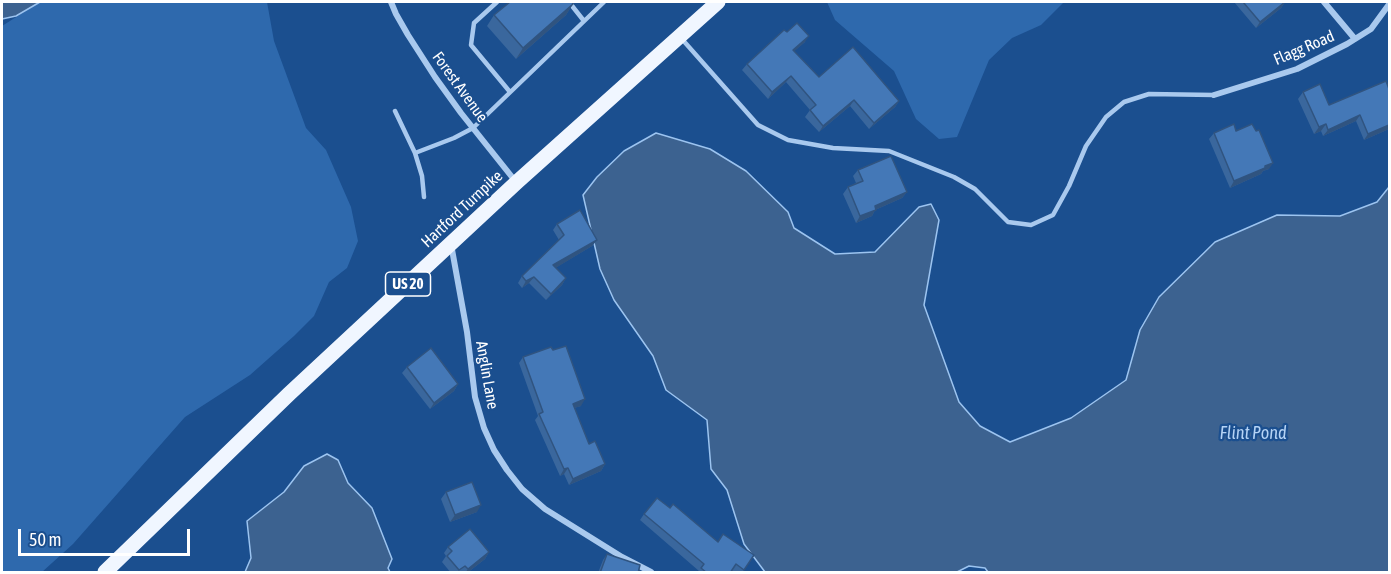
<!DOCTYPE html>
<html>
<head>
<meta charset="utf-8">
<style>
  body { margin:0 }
  #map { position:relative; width:1391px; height:574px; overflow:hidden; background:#1b4f8f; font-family:"Asap Condensed",sans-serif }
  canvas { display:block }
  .frame { position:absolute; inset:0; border:3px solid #fff; pointer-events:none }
  .scale { position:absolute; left:18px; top:529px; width:172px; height:27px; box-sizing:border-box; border:3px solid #fff; border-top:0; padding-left:8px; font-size:18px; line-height:21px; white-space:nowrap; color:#fff; -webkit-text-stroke:4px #1b4f8f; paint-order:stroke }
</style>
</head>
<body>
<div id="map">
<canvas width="1391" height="574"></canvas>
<div class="frame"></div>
<div class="scale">50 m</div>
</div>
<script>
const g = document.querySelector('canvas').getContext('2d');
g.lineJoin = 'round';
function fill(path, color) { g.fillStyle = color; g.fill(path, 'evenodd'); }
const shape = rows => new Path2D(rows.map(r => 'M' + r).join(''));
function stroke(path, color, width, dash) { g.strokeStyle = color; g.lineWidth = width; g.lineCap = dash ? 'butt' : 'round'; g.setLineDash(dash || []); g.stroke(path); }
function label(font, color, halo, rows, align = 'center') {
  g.font = font + ' "Asap Condensed",sans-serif'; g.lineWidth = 4.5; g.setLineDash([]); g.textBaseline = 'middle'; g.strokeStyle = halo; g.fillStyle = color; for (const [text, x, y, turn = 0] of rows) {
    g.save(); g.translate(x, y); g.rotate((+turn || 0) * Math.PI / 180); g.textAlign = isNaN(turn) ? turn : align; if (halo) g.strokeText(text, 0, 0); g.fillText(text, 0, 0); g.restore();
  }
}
const green = shape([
  [40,2,267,2,274,41,306,128,326,150,351,207,358,241,347,268,329,282,314,316,294,336,250,375,185,417,73,544,42,572,2,572,2,26],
  [827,2,1064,2,1041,25,1012,38,989,60,957,137,939,139,916,119,894,71,835,20]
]);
const water = shape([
  [2,2,40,2,16,16,2,19,2,2],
  [656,133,710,149,746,171,788,212,794,228,835,254,875,252,919,207,931,204,939,220,924,305,959,402,980,426,1010,442,1071,418,1126,380,1140,330,1159,297,1215,242,1277,215,1340,216,1377,202,1389,187,1389,572,988,572,985,568,969,566,957,572,765,572,744,544,727,490,711,469,707,420,666,390,653,356,614,300,600,269,583,195,597,177,624,151,656,133],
  [327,454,338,460,348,483,372,508,392,559,388,568,390,572,245,572,251,558,247,521,284,492,304,466,327,454]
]);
const service = shape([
  [497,2,474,23,471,45,510,92],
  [569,2,584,21],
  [681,38,758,125,788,140,833,148,889,151,954,177,975,189,1008,222,1031,225,1053,215,1069,186,1086,146,1106,117,1124,102,1149,94,1214,95],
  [395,111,415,153,454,138,473,128,604,2],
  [415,153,422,176,424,197]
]);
const minor = shape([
  [391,2,396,14,408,35,435,77,461,113,516,182],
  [1324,2,1355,39],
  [1214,95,1297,69,1347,44,1371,29,1390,3],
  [451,244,467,332,475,397,484,428,494,450,507,470,522,489,545,509,622,557,651,572]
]);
const primary = shape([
  [105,572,289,394,517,182,718,2]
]);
const wall = shape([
  [510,2,578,2,576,3,574,2,566,15,516,59,487,26,494,15],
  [1234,2,1285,2,1281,8,1256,28],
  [787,32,805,42,794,51,819,77,899,101,895,107,869,129,850,106,819,132,805,117,810,110,786,82,768,99,742,70,747,64],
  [1386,81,1389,129,1364,140,1356,121,1323,136,1321,131,1314,134,1298,99,1303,92,1329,105],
  [1236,131,1269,169,1263,171,1261,174,1230,188,1209,139,1214,133],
  [858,170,907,192,902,198,875,210,872,216,856,223,843,194,848,187,856,183,853,176],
  [557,224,597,240,592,246,555,268,566,278,562,285,546,300,529,283,522,288,518,283,522,276,559,240,553,230],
  [523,357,581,406,574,408,589,444,605,464,601,471,569,485,564,474,560,476,535,420,538,416,519,363],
  [407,367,458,384,454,391,430,409,402,373],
  [446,492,477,512,450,522,441,499],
  [670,508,718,542,754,555,742,573,734,573,731,571,730,573,698,573,699,571,640,520,644,514],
  [448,547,489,552,485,559,467,573,451,573,442,562,446,556,444,553],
  [607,554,638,573,598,573,603,560]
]);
const shadedWall = shape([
  [573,2,574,2,571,6,573,4,566,15,516,59,523,48],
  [1285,2,1281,8,1256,28,1260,22],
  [809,36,805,42,789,56,793,50],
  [791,76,786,82,768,99,772,92],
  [854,100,850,106,819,132,823,126],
  [899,101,895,107,869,129,874,123],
  [1360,115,1356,121,1323,136,1328,130],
  [1326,124,1321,131,1314,134,1319,127],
  [1389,125,1389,129,1364,140,1368,134],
  [1273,163,1269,169,1263,171,1261,174,1230,188,1234,181],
  [907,192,902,198,875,210,872,216,856,223,860,216,875,206],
  [597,240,592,246,549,272,553,265],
  [534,277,529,283,522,288,526,281],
  [566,278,562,285,546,300,551,294],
  [458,384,454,391,430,409,434,403],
  [585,399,581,406,568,410,573,404],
  [605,464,601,471,569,485,573,479],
  [568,468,564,474,560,476,564,469],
  [481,505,477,512,450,522,455,515],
  [489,552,485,559,467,573,465,573,468,569]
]);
const building = shape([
  [510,2,573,2,572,2,573,4,523,48,494,15,510,2],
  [1243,2,1285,2,1260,22,1243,2],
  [797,23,809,36,793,50,819,77,853,47,899,101,874,123,854,100,823,126,810,110,816,105,791,76,772,92,747,64,784,30,787,32,797,23],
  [1386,81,1389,89,1389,125,1368,134,1360,115,1328,130,1326,124,1319,127,1303,92,1320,84,1329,105,1386,81],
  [1234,124,1236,131,1252,124,1256,131,1259,130,1273,163,1265,166,1265,168,1234,181,1214,133,1234,124],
  [891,156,907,192,875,206,876,210,860,216,848,187,863,181,858,170,891,156],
  [580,210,597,240,553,265,566,278,551,294,534,277,526,281,522,276,564,235,557,224,580,210],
  [566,346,585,399,573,404,589,444,595,441,605,464,573,479,568,468,564,469,539,414,543,412,523,357,551,347,553,350,566,346],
  [431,348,458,384,434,403,407,367,431,348],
  [472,482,481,505,455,515,446,492,472,482],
  [657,498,670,508,673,504,718,542,723,534,754,555,744,570,736,564,730,573,707,573,701,568,704,564,644,514,657,498],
  [470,529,489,552,468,569,465,566,459,570,447,556,452,551,448,547,470,529],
  [607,554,640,565,638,573,600,573,607,554]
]);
const shields = [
  [408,284,45]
];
const shieldNames = [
  ["US 20",408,284]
];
const streetNames = [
  ["Flagg Road",1304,48,-23],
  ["Forest Avenue",460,87,54],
  ["Hartford Turnpike",462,209,-43],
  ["Anglin Lane",487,375,80]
];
const waterNames = [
  ["Flint Pond",1253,433]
];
fill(green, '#2e69ad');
fill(water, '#3c6290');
stroke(water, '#9cc4f0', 1.5);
stroke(service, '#a9c9ee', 4.5);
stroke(minor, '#a9c9ee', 6);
stroke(primary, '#f0f6ff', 15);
fill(wall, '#3a679d');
fill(shadedWall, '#305480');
fill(building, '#4478b7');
stroke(building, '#305480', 1.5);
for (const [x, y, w] of shields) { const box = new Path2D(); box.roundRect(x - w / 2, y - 12, w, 24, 4.5); g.fillStyle = '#1b4f8f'; g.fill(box); stroke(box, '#fff', 1.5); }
label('bold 15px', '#fff', null, shieldNames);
label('16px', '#fff', '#1b4f8f', streetNames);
label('italic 18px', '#b5d3f5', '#1b4f8f', waterNames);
</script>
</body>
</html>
